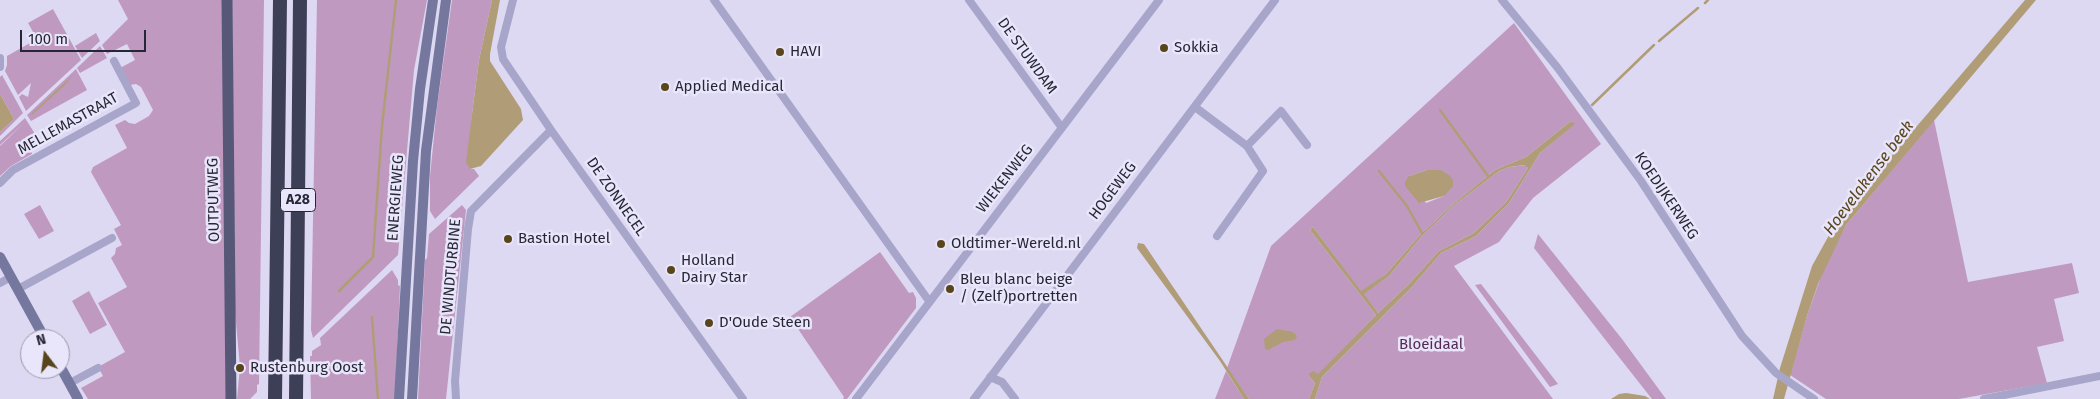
<!DOCTYPE html>
<html>
<head>
<meta charset="utf-8">
<style>
  body { margin:0 }
  #map { position:relative; width:2100px; height:399px; overflow:hidden; background:#ddd9f2; font-family:"Fira Sans",sans-serif }
  canvas { display:block }
  .north { position:absolute; left:20px; top:329px; width:50px; height:50px; box-sizing:border-box; background:#e9e5fa; border:1px solid #9b99ac; border-radius:50%; rotate:345deg; font-size:14px; font-weight:700; line-height:20px; text-align:center; color:#262736 }
  .north::after { content:''; display:block; margin:auto; width:18px; height:22px; background:#58451b; clip-path:polygon(50% 0,100% 100%,50% 72%,0 100%) }
  .scale { position:absolute; left:20px; top:30px; width:126px; height:22px; box-sizing:border-box; border:2px solid #262736; border-top:0; padding-left:6px; font-size:15px; line-height:18px; white-space:nowrap; color:#262736; -webkit-text-stroke:4px #e9e5fa; paint-order:stroke }
</style>
</head>
<body>
<div id="map">
<canvas width="2100" height="399"></canvas>
<div class="north">N</div>
<div class="scale">100 m</div>
</div>
<script>
const g = document.querySelector('canvas').getContext('2d');
g.lineJoin = 'round';
function fill(path, color) { g.fillStyle = color; g.fill(path, 'evenodd'); }
const shape = rows => new Path2D(rows.map(r => 'M' + r).join(''));
function stroke(path, color, width, dash) { g.strokeStyle = color; g.lineWidth = width; g.lineCap = dash ? 'butt' : 'round'; g.setLineDash(dash || []); g.stroke(path); }
function label(font, color, halo, rows, align = 'center') {
  g.font = font + ' "Fira Sans",sans-serif'; g.lineWidth = 5; g.setLineDash([]); g.textBaseline = 'middle'; g.strokeStyle = halo; g.fillStyle = color; for (const [text, x, y, turn = 0] of rows) {
    g.save(); g.translate(x, y); g.rotate((+turn || 0) * Math.PI / 180); g.textAlign = isNaN(turn) ? turn : align; if (halo) g.strokeText(text, 0, 0); g.fillText(text, 0, 0); g.restore();
  }
}
const green = shape([
  [118,0,223,0,226,399,88,399,81,388,103,376,98,367,125,352,98,303,127,287,111,258,115,254,116,248,122,245,114,229,121,225,91,172,93,167,127,148,115,125,125,120,129,123,135,124,149,116,153,110,141,87,136,84,130,85,120,68,135,60,127,44,107,54,102,45,128,19],
  [232,0,264,0,259,384,257,385,257,392,250,399,237,399,240,367,235,312],
  [317,0,427,0,414,70,398,255,313,338,311,330],
  [452,0,492,0,479,60,472,114,470,169,474,169,479,176,435,219,430,211,430,176,437,107],
  [53,9,81,60,26,111,19,97,22,94,28,97,31,83,18,95,5,71,7,65,7,56,37,39,28,23],
  [1514,23,1601,144,1533,198,1499,242,1454,266,1553,399,1315,399,1322,377,1412,287,1441,253,1476,236,1509,203,1540,153,1574,124,1571,121,1526,157,1495,170,1452,205,1420,235,1386,274,1361,292,1313,227,1310,230,1376,315,1318,375,1308,375,1315,383,1309,399,1249,399,1227,368,1271,246],
  [1427,170,1441,170,1444,196,1426,203,1409,176],
  [96,33,100,41,82,58,75,46],
  [100,46,107,58,80,73,77,68],
  [76,69,87,90,31,121,27,115],
  [2,75,23,113,0,136,0,132,14,119,0,94,0,77],
  [25,118,37,137,29,144,32,154,11,166,0,176,0,146,25,122,0,145,0,141],
  [1934,120,1968,282,2072,263,2079,293,2054,299,2064,341,2037,347,2047,383,1959,399,1826,399,1790,375,1807,316,1824,268,1846,225],
  [1526,165,1528,168,1507,201,1474,233,1439,251,1409,284,1378,313,1363,294,1389,276,1421,237,1453,206,1499,171,1509,167],
  [40,205,54,231,39,239,24,214],
  [462,205,466,210,446,399,418,399,425,260,427,258,429,234],
  [1538,234,1622,339,1666,399,1652,399,1611,347,1534,248],
  [880,252,909,293,913,292,916,298,916,308,847,399,843,399,844,397,790,317],
  [392,270,398,280,398,285,400,286,395,399,311,399,310,356,312,356,312,351,321,345,320,338],
  [1481,284,1558,384,1550,387,1475,285],
  [89,291,107,325,90,334,72,301],
  [1226,371,1244,399,1215,399]
]);
const water = shape([
  [492,0,500,0,490,54,490,61,521,109,523,120,481,166,470,169,466,162,472,114,479,60],
  [2025,0,2036,0,1846,225,1818,284,1807,316,1784,399,1773,399,1780,368,1812,266,1839,217],
  [74,74,65,85,32,115,31,114],
  [0,94,14,119,0,132],
  [1571,121,1575,124,1540,153,1509,203,1476,236,1441,253,1412,287,1322,377,1315,399,1309,399,1315,383,1308,375,1313,371,1318,374,1376,315,1310,230,1313,227,1361,291,1386,274,1420,235,1452,205,1495,170,1526,157],
  [1525,165,1528,168,1507,201,1474,233,1439,251,1409,284,1378,313,1364,294,1389,276,1421,237,1453,206,1499,171,1509,167],
  [1427,170,1441,170,1449,175,1453,180,1453,186,1444,196,1419,203,1405,186,1405,182,1409,176],
  [1138,243,1144,244,1249,399,1244,399,1220,361,1137,248],
  [1277,329,1293,332,1297,336,1295,340,1283,342,1268,350,1265,349,1264,339],
  [1626,393,1645,396,1650,399,1611,399,1619,394]
]);
const stream = shape([
  [1705,3,1708,0],
  [1659,41,1698,8],
  [1592,105,1654,45],
  [1440,110,1488,176],
  [1379,171,1407,206,1422,233],
  [339,291,373,257,382,126,396,0],
  [372,317,378,399]
]);
const street = shape([
  [513,0,501,47,503,59,551,130,743,399],
  [714,0,929,301],
  [969,0,1062,128],
  [1502,0,1557,67,1641,181,1742,336,1776,373,1814,399],
  [0,58,0,67],
  [1195,107,1247,146,1263,171,1217,236],
  [1247,146,1281,111,1307,145],
  [0,183,13,170,136,103,114,61],
  [0,283,11,277],
  [18,289,112,238],
  [990,377,1002,382,1015,399],
  [70,383,98,368],
  [456,399,455,381,468,229,471,211,551,130],
  [856,399,1159,0],
  [974,399,1275,0],
  [1984,399,2100,376]
]);
const secondary = shape([
  [0,257,45,339],
  [60,366,78,399],
  [399,399,413,161,420,89,433,0],
  [412,399,426,151,446,0]
]);
const primary = shape([
  [227,0,231,399]
]);
const highway = shape([
  [275,399,280,0],
  [296,399,300,0]
]);
const markers = [
  [1164,48,5,"#58451b"],
  [780,52,5,"#58451b"],
  [665,87,5,"#58451b"],
  [508,239,5,"#58451b"],
  [941,244,5,"#58451b"],
  [671,270,5,"#58451b"],
  [950,289,5,"#58451b"],
  [709,323,5,"#58451b"],
  [240,368,5,"#58451b"]
];
const shields = [
  [298,200,35]
];
const shieldNames = [
  ["A28",298,200]
];
const poiNames = [
  ["Sokkia",1174,48],
  ["HAVI",790,52],
  ["Applied Medical",675,87],
  ["Bastion Hotel",518,239],
  ["Oldtimer-Wereld.nl",951,244],
  ["Holland",681,261],
  ["Dairy Star",681,278],
  ["Bleu blanc beige",960,280],
  ["/ (Zelf)portretten",960,297],
  ["D'Oude Steen",719,323],
  ["Rustenburg Oost",250,368]
];
const streetNames = [
  ["DE STUWDAM",1027,56,54],
  ["MELLEMASTRAAT",68,124,-29],
  ["WIEKENWEG",1005,179,-52],
  ["HOGEWEG",1113,191,-53],
  ["KOEDIJKERWEG",1666,196,56],
  ["DE ZONNECEL",616,197,55],
  ["ENERGIEWEG",396,198,-86],
  ["OUTPUTWEG",214,200,-91],
  ["DE WINDTURBINE",451,277,-85]
];
const parkNames = [
  ["Bloeidaal",1431,345]
];
const waterNames = [
  ["Hoevelakense beek",1869,178,-53]
];
fill(green, '#c099c1');
fill(water, '#b09d77');
stroke(stream, '#b09d77', 2.5);
stroke(street, '#a8a5ca', 8);
stroke(secondary, '#76779e', 10);
stroke(primary, '#575878', 11);
stroke(highway, '#3d3f57', 14);
for (const [x, y, r, color] of markers) { const dot = new Path2D(); dot.arc(x, y, r, 0, 2 * Math.PI); g.fillStyle = color; g.fill(dot); stroke(dot, '#e9e5fa', 2); }
for (const [x, y, w] of shields) { const box = new Path2D(); box.roundRect(x - w / 2, y - 11.5, w, 23, 4); g.fillStyle = '#e9e5fa'; g.fill(box); stroke(box, '#262736', 1); }
label('bold 14px', '#262736', null, shieldNames);
label('15px', '#262736', '#e9e5fa', poiNames, 'left');
label('15px', '#262736', '#e9e5fa', streetNames);
label('15px', '#542955', '#e9e5fa', parkNames);
label('italic 16px', '#58451b', '#e9e5fa', waterNames);
</script>
</body>
</html>
